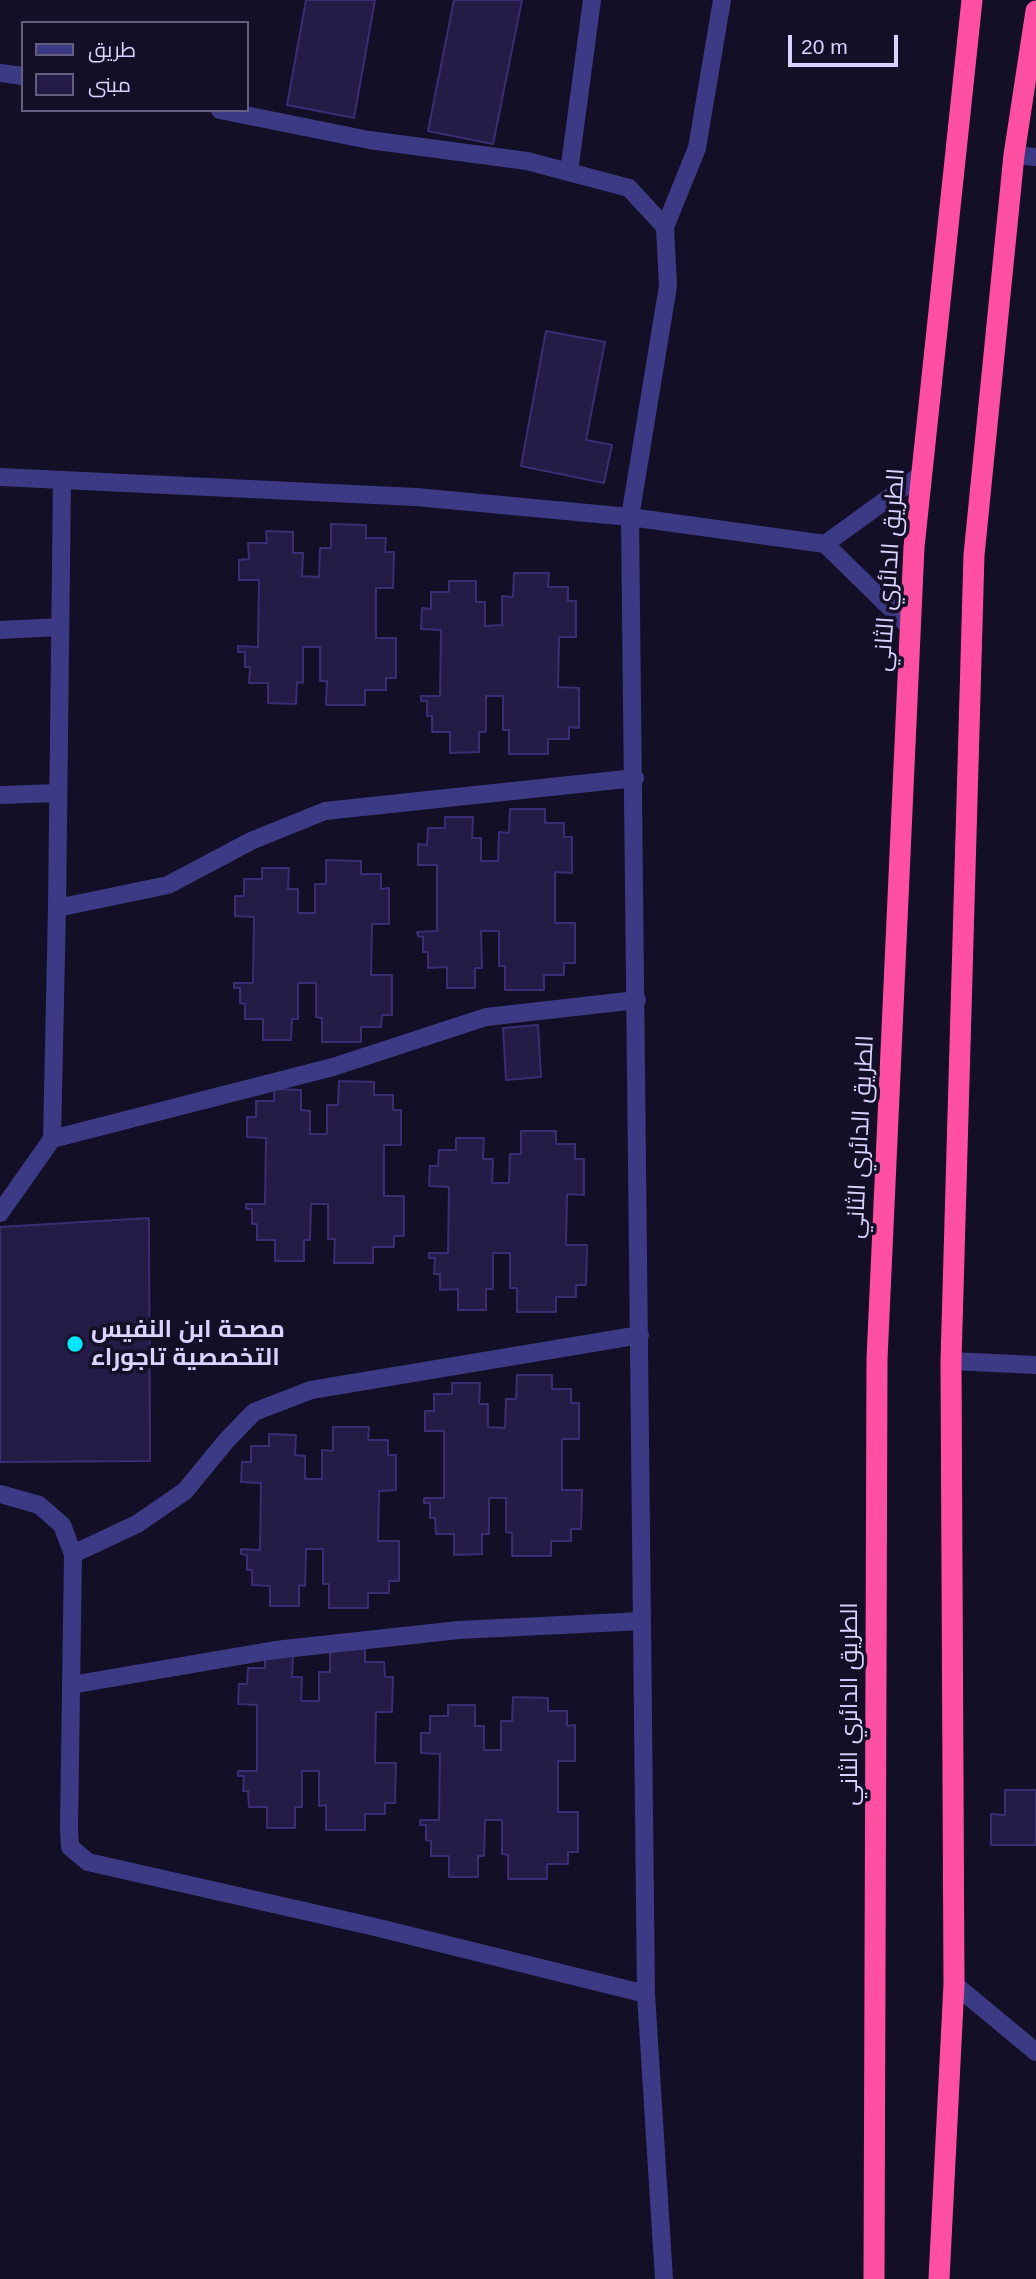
<!DOCTYPE html>
<html>
<head>
<meta charset="utf-8">
<style>
  body { margin:0 }
  #map { position:relative; width:1036px; height:2279px; overflow:hidden; background:#130f26; font-family:Arial,Cairo,sans-serif }
  canvas { display:block }
  .legend { position:absolute; left:21px; top:21px; width:228px; height:91px; box-sizing:border-box; background:#130f26; border:2px solid #625e7d; margin:0; padding:9px 12px; list-style:none; font-size:21px; color:#d9d4ff }
  .legend li { display:flex; align-items:center; gap:14px; height:35px }
  .legend b { width:35px; border:2px solid #625e7d }
  .scale { position:absolute; left:788px; top:35px; width:110px; height:32px; box-sizing:border-box; border:4px solid #d9d4ff; border-top:0; padding-left:9px; font-size:21px; line-height:24px; white-space:nowrap; color:#d9d4ff; -webkit-text-stroke:5px #130f26; paint-order:stroke }
</style>
</head>
<body>
<div id="map">
<canvas width="1036" height="2279"></canvas>
<ul class="legend">
<li><b style="height:9px;background:#3d3a85"></b>طريق</li>
<li><b style="height:19px;background:#241b47"></b>مبنى</li>
</ul>
<div class="scale">20 m</div>
</div>
<script>
const g = document.querySelector('canvas').getContext('2d');
g.lineJoin = 'round';
function fill(path, color) { g.fillStyle = color; g.fill(path, 'evenodd'); }
const shape = rows => new Path2D(rows.map(r => 'M' + r).join(''));
function stroke(path, color, width, dash) { g.strokeStyle = color; g.lineWidth = width; g.lineCap = dash ? 'butt' : 'round'; g.setLineDash(dash || []); g.stroke(path); }
function label(font, color, halo, rows, align = 'center') {
  g.font = font + ' Arial,Cairo,sans-serif'; g.lineWidth = 7; g.setLineDash([]); g.textBaseline = 'middle'; g.strokeStyle = halo; g.fillStyle = color; for (const [text, x, y, turn = 0] of rows) {
    g.save(); g.translate(x, y); g.rotate((+turn || 0) * Math.PI / 180); g.textAlign = isNaN(turn) ? turn : align; if (halo) g.strokeText(text, 0, 0); g.fillText(text, 0, 0); g.restore();
  }
}
const building = shape([
  [306,0,375,0,354,118,287,105,306,0],
  [454,0,522,0,493,144,428,131,454,0],
  [546,331,605,342,586,440,612,445,604,483,521,466,546,331],
  [331,524,366,525,366,538,386,538,385,552,394,552,393,588,376,588,376,638,396,638,396,678,386,678,386,690,365,690,365,705,326,705,327,681,320,681,320,647,303,647,303,683,297,682,296,704,268,703,268,683,249,683,250,667,245,667,245,652,238,652,238,646,258,647,259,580,239,580,239,560,249,559,248,543,267,543,266,531,293,532,293,553,303,553,302,576,319,577,320,548,331,548,331,524],
  [514,573,549,573,548,587,568,587,568,601,576,601,576,637,559,637,558,687,579,688,579,728,569,727,569,739,548,739,548,754,509,754,509,730,503,730,503,696,486,696,486,732,479,732,479,752,450,753,450,732,432,732,432,716,427,716,427,701,421,701,421,696,440,696,441,630,421,629,422,608,431,609,431,592,449,592,449,581,476,581,476,602,485,602,485,626,502,625,502,596,513,597,514,573],
  [510,809,545,809,545,823,564,823,564,837,572,837,572,873,555,872,555,923,575,923,575,963,564,963,564,975,544,975,544,990,505,990,505,966,499,966,499,931,481,931,482,968,475,968,475,988,447,988,447,967,428,968,428,952,423,952,423,937,418,936,417,932,437,931,437,865,418,865,418,844,427,845,428,828,445,828,445,817,473,817,472,838,481,838,481,861,498,861,499,832,509,833,510,809],
  [326,860,361,861,361,874,381,874,381,889,389,888,389,924,372,924,371,975,392,975,392,1015,382,1015,381,1027,361,1027,361,1042,322,1042,322,1018,316,1017,316,983,298,983,298,1019,292,1019,291,1040,263,1040,263,1019,245,1019,245,1004,240,1003,240,988,234,988,234,983,253,983,254,917,235,916,235,896,244,896,244,879,262,879,262,868,289,868,288,889,298,889,298,913,315,913,315,884,326,884,326,860],
  [538,1025,541,1077,506,1080,503,1028,538,1025],
  [339,1081,374,1082,374,1095,393,1095,393,1110,401,1110,401,1145,384,1145,384,1196,404,1196,404,1236,394,1236,394,1247,373,1247,373,1263,334,1263,335,1239,328,1239,328,1204,311,1204,310,1240,304,1240,304,1261,275,1261,275,1240,257,1240,257,1224,252,1224,252,1209,246,1209,246,1204,265,1204,266,1138,247,1137,247,1117,256,1117,256,1101,274,1101,274,1089,301,1090,301,1110,310,1111,310,1134,327,1134,327,1105,338,1105,339,1081],
  [521,1131,556,1131,556,1144,575,1144,575,1159,584,1159,584,1195,567,1194,566,1245,587,1245,586,1285,576,1285,576,1297,556,1297,556,1312,517,1312,517,1288,510,1288,510,1253,493,1253,493,1289,486,1289,486,1310,458,1310,458,1289,440,1290,440,1274,434,1274,435,1258,429,1258,429,1253,448,1253,449,1187,429,1186,430,1166,438,1166,439,1150,456,1150,456,1138,484,1138,483,1159,493,1159,492,1183,509,1183,510,1154,521,1154,521,1131],
  [149,1218,150,1461,0,1462,0,1227,149,1218],
  [517,1375,552,1375,552,1389,571,1389,571,1403,579,1403,579,1439,562,1439,562,1490,582,1490,581,1529,571,1529,571,1541,551,1541,551,1556,512,1556,512,1533,506,1532,506,1498,489,1498,489,1534,482,1534,482,1554,454,1555,454,1534,436,1534,435,1518,430,1518,430,1503,424,1503,424,1498,444,1498,444,1431,425,1431,425,1411,434,1411,434,1394,452,1394,452,1383,480,1383,479,1404,488,1404,488,1427,505,1428,506,1399,516,1399,517,1375],
  [333,1427,369,1427,368,1440,388,1440,388,1455,396,1455,396,1490,379,1491,378,1541,399,1541,399,1581,389,1581,389,1593,368,1593,368,1608,329,1608,329,1584,323,1584,323,1549,306,1549,305,1586,299,1585,299,1606,270,1606,270,1586,252,1585,252,1570,247,1570,247,1555,241,1554,241,1549,260,1550,261,1483,241,1482,242,1462,251,1462,251,1446,269,1446,269,1434,296,1435,295,1455,305,1456,305,1479,322,1479,322,1450,333,1451,333,1427],
  [330,1648,365,1649,365,1662,384,1662,385,1677,393,1677,392,1712,376,1712,375,1763,396,1763,395,1803,385,1803,385,1814,365,1814,365,1830,326,1830,326,1805,319,1806,319,1771,302,1771,302,1807,295,1807,295,1828,267,1828,267,1807,249,1807,248,1791,243,1791,244,1776,238,1776,238,1771,257,1771,257,1705,238,1704,239,1684,247,1684,248,1668,265,1668,265,1656,293,1656,292,1677,302,1677,301,1701,319,1701,319,1672,330,1672,330,1648],
  [513,1697,548,1698,548,1711,567,1711,567,1726,575,1725,575,1761,558,1761,558,1812,578,1812,578,1852,568,1852,568,1864,547,1864,547,1879,508,1879,508,1855,502,1854,502,1820,485,1820,484,1856,478,1856,478,1877,449,1877,449,1856,431,1856,431,1841,426,1840,426,1825,420,1825,420,1820,439,1820,440,1754,421,1753,421,1733,430,1733,430,1716,448,1716,448,1705,475,1705,475,1726,484,1726,484,1750,501,1750,501,1721,512,1721,513,1697],
  [1005,1790,1036,1790,1036,1845,991,1845,991,1814,1005,1815,1005,1790]
]);
const minor = shape([
  [0,73,23,76],
  [220,110,369,140,527,161,629,188,665,227,668,286,630,517,646,1994,664,2279],
  [1014,155,1036,157],
  [569,172,592,0],
  [665,227,697,148,722,0],
  [0,477,416,497,630,517,825,544,911,628],
  [825,544,922,474],
  [0,630,60,627],
  [0,795,58,793],
  [57,908,62,480],
  [52,1139,333,1067,486,1017,637,1000],
  [0,1213,52,1139,57,908,168,885,251,841,325,811,635,778],
  [951,1361,1036,1365],
  [0,1494,39,1505,62,1525,73,1554,69,1828,70,1847,88,1862,375,1927,646,1994],
  [73,1554,137,1524,185,1491,226,1441,254,1412,311,1390,640,1335],
  [71,1685,275,1650,459,1630,642,1621],
  [954,1984,1036,2052]
]);
const highway = shape([
  [874,2279,877,1359,914,547,972,0],
  [939,2279,954,1984,951,1361,974,555,1014,155,1036,11]
]);
const markers = [
  [75,1344,9,"#00e5ff"]
];
const streetNames = [
  ["الطريق الدائري الثاني",890,570,-86],
  ["الطريق الدائري الثاني",861,1137,-87],
  ["الطريق الدائري الثاني",850,1704,-90]
];
const poiNames = [
  ["مصحة ابن النفيس",91,1330],
  ["التخصصية تاجوراء",91,1358]
];
fill(building, '#241b47');
stroke(building, '#3b2d73', 2);
stroke(minor, '#3d3a85', 18);
stroke(highway, '#ff4fa3', 21);
for (const [x, y, r, color] of markers) { const dot = new Path2D(); dot.arc(x, y, r, 0, 2 * Math.PI); g.fillStyle = color; g.fill(dot); stroke(dot, '#130f26', 2.5); }
label('24px', '#d9d4ff', '#130f26', streetNames);
label('bold 24px', '#d9d4ff', '#130f26', poiNames, 'left');
</script>
</body>
</html>
